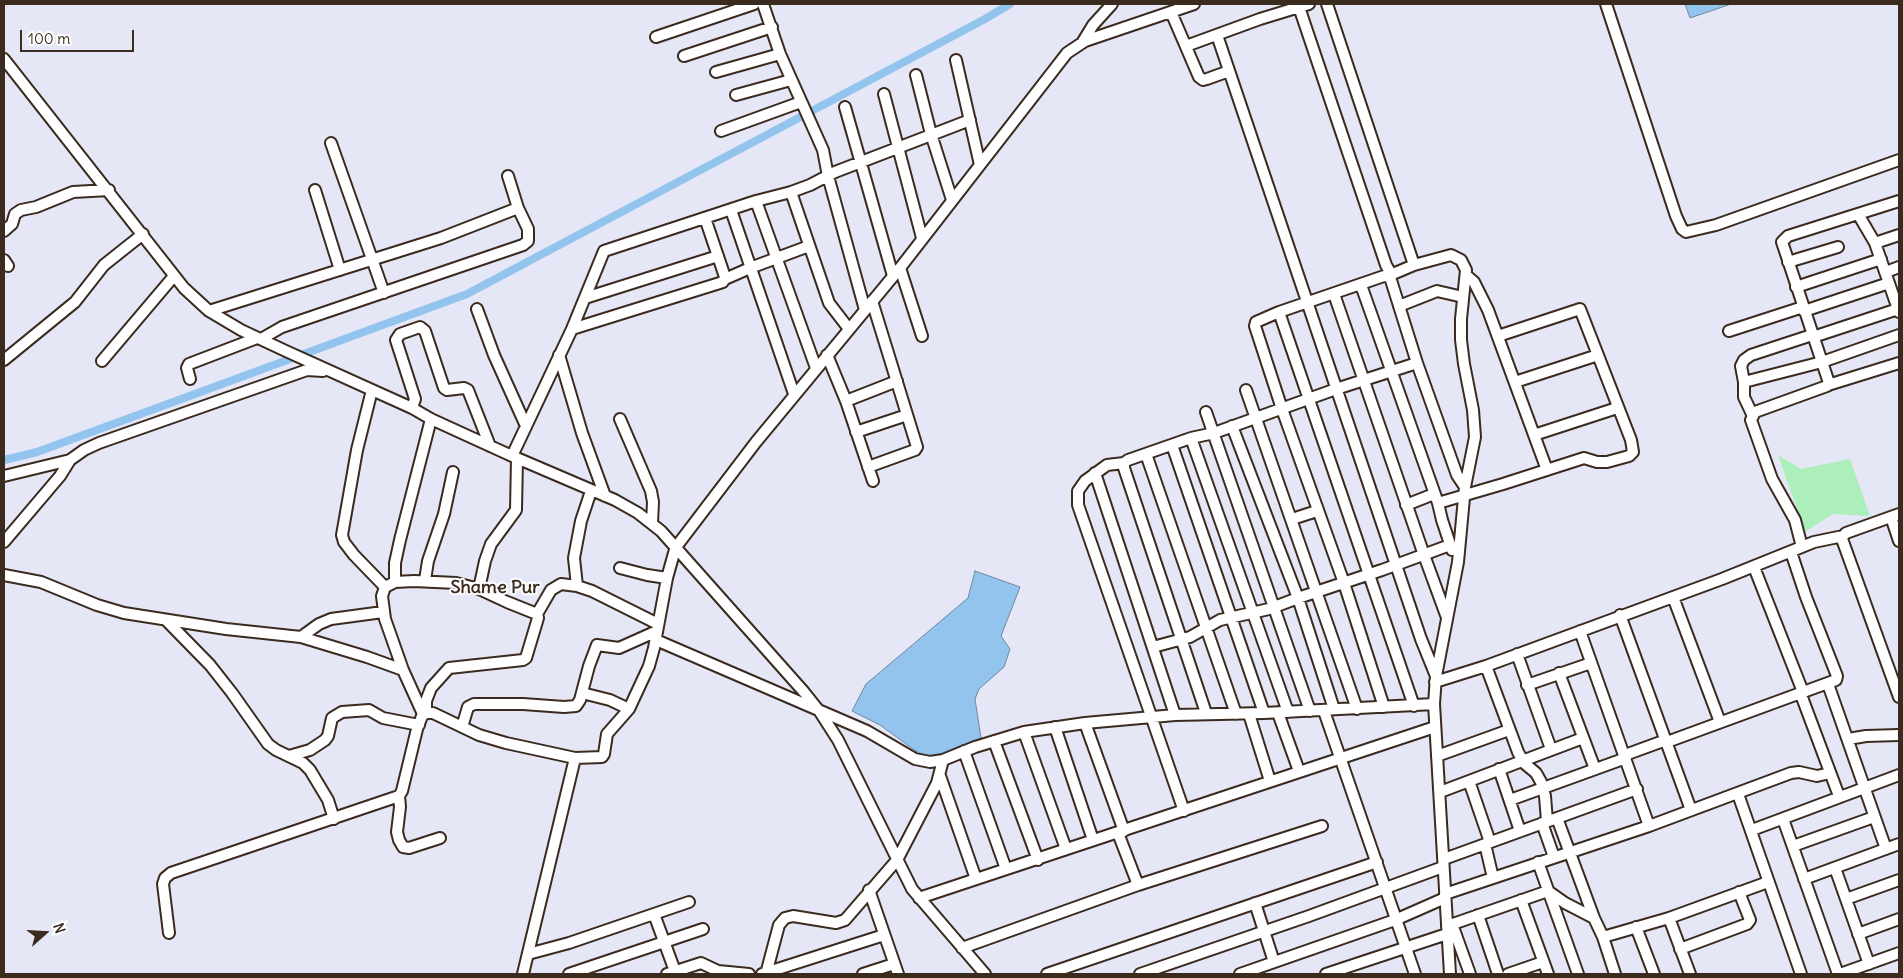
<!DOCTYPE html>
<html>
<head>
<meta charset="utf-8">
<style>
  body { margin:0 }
  #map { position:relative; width:1903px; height:978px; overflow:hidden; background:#e6e7f6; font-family:Delius,sans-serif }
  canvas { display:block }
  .frame { position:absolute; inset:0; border:5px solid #3b2a1e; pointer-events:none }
  .north { position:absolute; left:20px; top:908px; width:50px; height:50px; -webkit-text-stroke:4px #fff; paint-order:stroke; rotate:71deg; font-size:14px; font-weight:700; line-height:20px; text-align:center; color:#3b2a1e }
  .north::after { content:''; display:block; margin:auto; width:18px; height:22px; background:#3b2a1e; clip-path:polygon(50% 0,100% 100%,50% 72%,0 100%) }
  .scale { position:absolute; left:20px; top:30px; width:114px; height:22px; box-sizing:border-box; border:2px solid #3b2a1e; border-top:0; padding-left:6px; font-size:15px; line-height:18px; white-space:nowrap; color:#3b2a1e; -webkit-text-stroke:4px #fff; paint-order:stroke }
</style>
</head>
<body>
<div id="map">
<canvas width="1903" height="978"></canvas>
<div class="frame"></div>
<div class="north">N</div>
<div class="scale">100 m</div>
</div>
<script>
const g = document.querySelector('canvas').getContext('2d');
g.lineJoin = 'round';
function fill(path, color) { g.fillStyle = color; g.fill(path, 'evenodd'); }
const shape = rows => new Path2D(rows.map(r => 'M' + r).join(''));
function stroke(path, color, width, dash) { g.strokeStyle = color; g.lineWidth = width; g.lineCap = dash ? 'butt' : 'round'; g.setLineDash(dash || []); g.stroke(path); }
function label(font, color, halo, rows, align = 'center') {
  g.font = font + ' Delius,sans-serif'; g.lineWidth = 4; g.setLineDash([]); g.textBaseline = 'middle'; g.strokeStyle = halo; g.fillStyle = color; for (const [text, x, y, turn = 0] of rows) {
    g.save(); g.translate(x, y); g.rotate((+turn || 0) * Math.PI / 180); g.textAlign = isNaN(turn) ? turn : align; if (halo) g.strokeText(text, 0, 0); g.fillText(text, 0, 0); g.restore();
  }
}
const green = shape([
  [1778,455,1801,469,1850,459,1870,516,1833,514,1805,532]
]);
const water = shape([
  [1685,4,1731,4,1690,18,1685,4],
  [975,571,1020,587,1001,636,1010,649,1004,667,979,689,975,699,981,738,935,758,925,756,913,749,880,725,852,711,866,684,968,598,975,571]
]);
const canal = shape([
  [4,460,37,452,467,294,985,19,1010,4]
]);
const minor = shape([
  [763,4,780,54,823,150,828,176,865,310],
  [1327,4,1414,265],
  [1606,4,1676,216,1682,229,1686,232,1716,225,1899,160],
  [1299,7,1386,265,1391,274],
  [1171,12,1199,77,1203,80,1207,79,1229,71],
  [1217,35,1421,639,1436,676],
  [656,37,754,4],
  [1082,43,1093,25,1112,4],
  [1186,46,1260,19,1309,4],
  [684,56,772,27],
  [4,59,184,288,209,311,241,330,288,352,412,408,431,419,512,456,615,500,638,513,661,531,804,692,820,712,838,740,912,889,985,974],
  [956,60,980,165],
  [716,72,780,54],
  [916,75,931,134,952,200],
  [884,94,922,238],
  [736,95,791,80],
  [845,107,893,276],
  [721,131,801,102],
  [331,143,384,293],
  [315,190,340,270],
  [791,192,829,303,849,329],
  [756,201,816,368],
  [731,210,794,394],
  [1858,214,1875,243,1899,312],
  [4,231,12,224,15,214,21,210,36,207,73,192,109,190],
  [1875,243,1899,235],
  [4,260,8,266],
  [1788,262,1838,247],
  [900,268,922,336],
  [1886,272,1899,267],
  [1466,275,1474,282,1488,310,1547,470],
  [1388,276,1414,265,1451,255,1461,260,1466,270,1461,319,1461,340,1464,364,1473,410,1475,437,1465,487,1458,562,1436,676,1434,704,1450,974],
  [725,279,750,268,809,246],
  [1361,285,1438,503,1442,520,1452,550],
  [1796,287,1881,259],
  [1334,294,1424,555,1446,615],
  [585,298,718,256],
  [1399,306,1437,291,1463,297],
  [477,309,494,355,526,426],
  [209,311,441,238,518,208],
  [1804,311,1889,283],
  [1279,312,1414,706],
  [572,329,723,282,725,277,705,218],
  [1729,331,1803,307],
  [1813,337,1898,309],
  [261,339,282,327,523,245,528,241,528,229,518,208,508,176],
  [559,355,582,433,605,496],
  [827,355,846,401,873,481],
  [4,360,75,302,104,265,143,234],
  [102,361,174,276],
  [190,379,187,368,189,364,257,338],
  [1515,382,1598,355],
  [1744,382,1822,362,1899,335],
  [1828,385,1899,363],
  [372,390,357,450,342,535,344,542,354,555,385,587],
  [1246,390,1357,709],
  [846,401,897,381],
  [412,408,415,399,396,340,400,334,420,327,425,331,444,388,447,390,464,388,468,390,490,446],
  [1206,412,1310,711],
  [1752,414,1744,397,1744,382,1741,366,1744,360,1751,355,1812,335],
  [620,419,651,491,653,502,652,523],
  [1232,426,1298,598,1334,709],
  [856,432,907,415],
  [1534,435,1617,408],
  [1191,438,1288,712],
  [1172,445,1264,713],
  [1146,454,1236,714],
  [512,456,572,329,604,251,756,201,791,192,810,185,835,172,970,120],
  [1124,463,1107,465,1085,481,1078,491,1078,505,1184,811],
  [868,467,915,450,917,447,872,301],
  [1095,473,1175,715],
  [4,476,70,460,84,450,99,443,307,370,323,371],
  [1438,503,1503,484,1584,458,1597,462,1607,462,1629,456,1633,452,1631,440,1580,309,1498,336],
  [1406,505,1434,494],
  [1899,514,1846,533,1843,536,1842,539,1899,697],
  [1891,517,1899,541],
  [1292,519,1317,511],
  [4,542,60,476,70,460],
  [676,547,756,442,900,268,1067,53,1085,41,1194,4],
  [1802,547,1795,520,1772,479,1751,420,1755,412,1827,386,1829,383,1782,242,1788,236,1899,201],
  [1754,567,1803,692],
  [620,568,647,575,667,578],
  [4,575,41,582,97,605,124,613,226,629,301,637,367,657,403,670],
  [425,580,428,561,444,514,453,472],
  [395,582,395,563,400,540,431,419],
  [577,586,574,558,581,521,591,491],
  [479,589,485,561,491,544,516,510,517,458],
  [1673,597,1720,722],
  [537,614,551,590,561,584,577,586,592,591,658,624],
  [1620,615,1691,810],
  [166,620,210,665,232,693,268,744,276,750,303,763,310,770,328,800,334,819],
  [1580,631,1649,826],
  [301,637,319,624,331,619,383,612],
  [656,640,867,731,915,759,930,762,943,760,975,747,1024,732,1085,723,1175,715,1264,713,1434,704],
  [1153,647,1190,637,1220,620,1269,609,1298,598,1382,570,1450,545],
  [1517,654,1551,749],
  [1486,666,1518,752,1524,763,1536,773,1541,782,1545,796,1547,821],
  [1559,673,1595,769],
  [1435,682,1486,666,1722,579,1814,542,1843,536],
  [1828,684,1886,849],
  [1527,685,1591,663],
  [1800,692,1839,796],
  [582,693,610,700,629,709],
  [1384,707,1344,583,1282,409,1255,326,1256,322,1279,312,1384,276,1390,277,1417,363,1457,475,1465,487],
  [1324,711,1415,974],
  [1206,713,1124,468,1124,463,1128,460,1191,438,1214,433,1336,389,1417,363],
  [1278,713,1299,771],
  [423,714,403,670,385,619,382,596,385,587,395,582,414,581,456,583,479,589,507,602,537,614,538,618,526,658,523,660,449,668,431,688,426,701,426,713],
  [1249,714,1270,781],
  [1085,723,1124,831],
  [462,727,468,707,474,704,523,704,564,707,576,706,580,700,589,666,597,645,619,648,657,631],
  [1055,727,1093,840],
  [1024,732,1066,849],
  [1848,739,1866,736,1899,735],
  [994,741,1038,860],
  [1667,742,1836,680,1837,676,1806,597,1791,552],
  [964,751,1006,869],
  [1625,755,1666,740],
  [289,756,310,750,325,740,328,736,332,718,342,712,369,710,383,718,419,725],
  [1437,756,1509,730],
  [1499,769,1520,831],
  [940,776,976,879],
  [1469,781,1490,842],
  [1440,792,1583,738],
  [1738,794,1801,974],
  [399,796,400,807,397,832,399,840,403,847,409,848,440,838],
  [1510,800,1626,758],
  [1557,818,1594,918,1603,937,1615,974],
  [1783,819,1838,974],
  [1542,823,1554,857],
  [1752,830,1899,775],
  [1118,833,1138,885],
  [1485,844,1493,878],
  [1793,846,1874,817],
  [1444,859,1637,789],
  [1538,862,1578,974],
  [1835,868,1869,964],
  [1804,879,1899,844],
  [869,890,898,974],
  [1445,894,1649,826,1791,773,1799,772,1817,776,1830,773],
  [919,898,1435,727],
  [1846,899,1899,880],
  [1521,900,1548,974],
  [1255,903,1274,962],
  [654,914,676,974],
  [1478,915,1498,974],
  [1669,918,1690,974],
  [1452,924,1470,974],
  [1447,926,1548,891,1565,903,1594,918],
  [1636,927,1654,974],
  [169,933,163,884,165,878,171,873,399,796,402,791,417,729,422,716,426,713,433,713,479,735,506,743,575,758,602,757,604,754,607,734,629,709,649,666,654,648,667,578,676,546],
  [1858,934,1899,919],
  [1603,937,1669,918,1768,882],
  [962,948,1138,885,1322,826],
  [1680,949,1747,924,1750,920,1739,892],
  [528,954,569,943,689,902],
  [523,974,575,758],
  [569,974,703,929],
  [667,974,701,963,718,971,749,974],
  [762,974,884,935],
  [766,974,779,925,785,918,793,916,836,923,845,920,897,860,937,783,943,760],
  [863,974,894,964],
  [1047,974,1377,862],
  [1140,974,1309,916,1443,867],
  [1240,974,1395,920,1445,898],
  [1326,974,1447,934],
  [1508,974,1543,962],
  [1840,974,1899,953]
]);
const quarterNames = [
  ["Shame Pur",495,588]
];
fill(green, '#acefba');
fill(water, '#92c4ee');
stroke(water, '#6f869b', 1);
stroke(canal, '#92c4ee', 8);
stroke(minor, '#3b2a1e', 14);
stroke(minor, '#fff', 10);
label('bold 18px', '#3b2a1e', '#fff', quarterNames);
</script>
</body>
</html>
